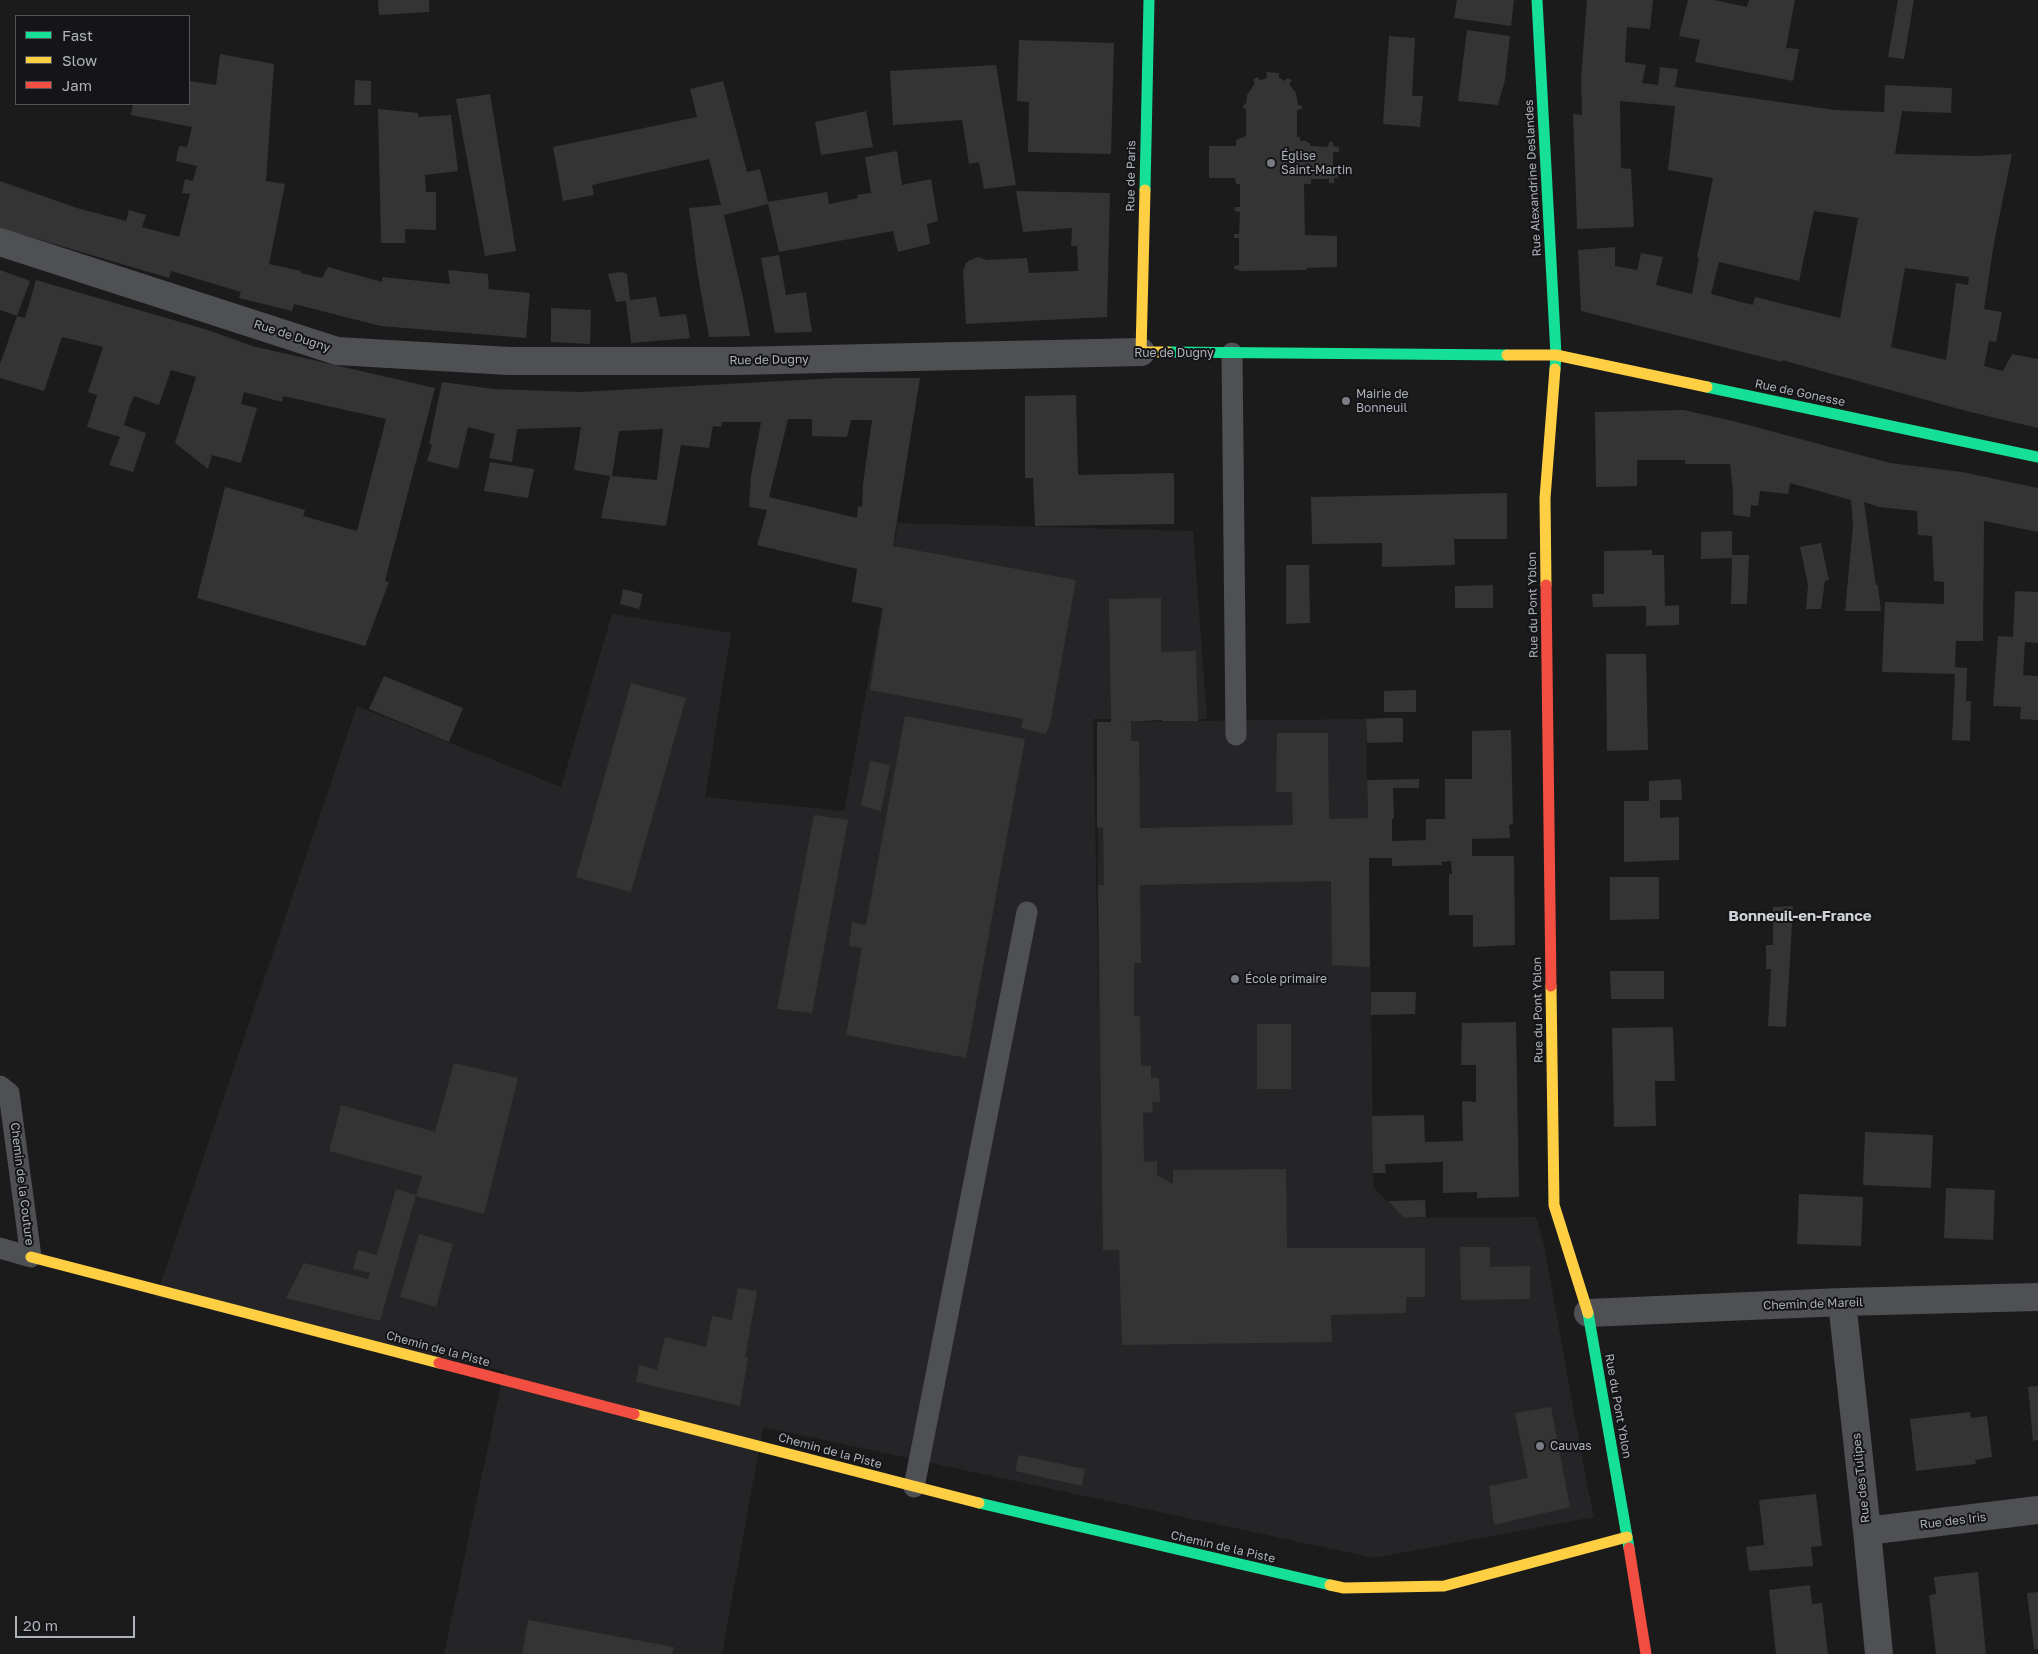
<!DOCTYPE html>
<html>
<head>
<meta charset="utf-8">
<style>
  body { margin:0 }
  #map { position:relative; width:2038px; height:1654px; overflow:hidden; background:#1b1b1b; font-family:"Golos Text",sans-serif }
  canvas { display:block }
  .legend { position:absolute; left:15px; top:15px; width:175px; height:90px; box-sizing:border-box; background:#151517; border:1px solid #525459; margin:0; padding:6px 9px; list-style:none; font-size:15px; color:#adb2bb }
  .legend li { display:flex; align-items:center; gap:10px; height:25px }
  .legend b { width:25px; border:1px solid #525459 }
  .scale { position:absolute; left:15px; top:1616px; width:120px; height:22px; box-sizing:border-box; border:2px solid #adb2bb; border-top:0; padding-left:6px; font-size:15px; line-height:18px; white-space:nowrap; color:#adb2bb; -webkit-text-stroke:4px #151517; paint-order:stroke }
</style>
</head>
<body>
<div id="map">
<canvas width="2038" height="1654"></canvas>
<ul class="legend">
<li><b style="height:6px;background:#16e098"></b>Fast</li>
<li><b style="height:6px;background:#ffcf43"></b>Slow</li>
<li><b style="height:6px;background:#f24e42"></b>Jam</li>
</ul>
<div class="scale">20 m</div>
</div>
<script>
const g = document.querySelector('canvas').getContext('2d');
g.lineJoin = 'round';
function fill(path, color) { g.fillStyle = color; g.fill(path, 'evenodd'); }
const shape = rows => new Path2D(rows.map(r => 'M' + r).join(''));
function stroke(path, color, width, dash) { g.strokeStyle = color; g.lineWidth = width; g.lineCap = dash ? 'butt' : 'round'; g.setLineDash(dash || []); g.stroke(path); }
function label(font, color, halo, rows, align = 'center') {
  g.font = font + ' "Golos Text",sans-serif'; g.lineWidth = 4; g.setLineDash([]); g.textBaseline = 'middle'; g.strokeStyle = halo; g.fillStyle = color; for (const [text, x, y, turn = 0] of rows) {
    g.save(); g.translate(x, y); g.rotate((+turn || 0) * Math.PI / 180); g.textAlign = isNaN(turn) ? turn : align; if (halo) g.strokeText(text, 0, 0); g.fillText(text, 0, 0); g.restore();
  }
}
const built = shape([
  [898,523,1193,531,1207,719,1093,719,1099,1018,1097,722,1366,719,1374,1188,1405,1218,1536,1217,1544,1245,1588,1490,1594,1517,1374,1558,763,1427,722,1654,444,1654,504,1371,156,1297,357,706,561,787,612,614,731,633,705,797,844,811]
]);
const building = shape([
  [378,0,429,0,429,12,379,15],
  [1457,0,1514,0,1511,26,1454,18],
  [1587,0,1653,0,1650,29,1627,27,1625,62,1646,65,1642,83,1658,85,1660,67,1678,69,1675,87,1835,110,1884,112,1885,85,1952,88,1951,113,1902,111,1895,154,1977,156,2012,154,1994,243,1984,309,2002,312,1996,342,1989,341,1984,366,2003,371,2012,354,2038,359,2038,428,1966,411,1782,360,1782,362,1581,311,1578,250,1615,247,1615,266,1637,270,1641,253,1663,257,1656,285,1692,294,1699,258,1697,257,1713,178,1668,170,1675,106,1620,101,1621,168,1631,169,1634,227,1577,229,1573,114,1582,115,1581,79],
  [1814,211,1858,218,1840,318,1755,297,1753,305,1711,294,1719,262,1799,281],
  [1905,268,1969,277,1968,285,1956,283,1946,360,1891,347],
  [1688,0,1714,0,1747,7,1749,0,1795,0,1786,48,1799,49,1793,81,1695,62,1700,40,1679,36],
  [1898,0,1914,0,1904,59,1888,57],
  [1467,30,1510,36,1505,80,1498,105,1458,101],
  [1389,36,1415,38,1412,96,1423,96,1420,127,1383,124],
  [1019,40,1114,43,1111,154,1028,152,1029,102,1017,101],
  [220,54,274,64,266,181,285,184,269,264,301,271,301,273,322,278,328,267,382,282,382,277,450,284,448,270,488,274,489,289,530,293,526,338,381,326,294,304,292,311,239,298,241,292,171,271,169,278,0,228,0,181,77,208,126,221,129,210,146,215,142,227,179,237,190,194,182,193,185,179,193,181,197,166,176,161,179,146,187,147,192,127,131,115,133,104,189,104,189,81,216,85],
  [996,65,1016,185,984,189,979,162,969,164,962,120,893,125,890,71],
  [1266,72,1279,73,1279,78,1285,81,1287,78,1292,80,1289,84,1296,93,1298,105,1302,106,1302,109,1297,110,1297,137,1300,137,1300,141,1307,141,1307,143,1310,143,1310,146,1328,147,1329,142,1333,142,1333,146,1339,147,1339,152,1333,152,1333,173,1338,173,1338,178,1334,178,1334,183,1329,183,1329,179,1311,179,1311,184,1304,184,1305,235,1337,236,1337,267,1306,268,1307,270,1239,271,1239,270,1234,269,1234,266,1239,265,1239,238,1234,238,1234,234,1239,234,1240,212,1234,211,1235,207,1240,207,1240,184,1236,184,1235,178,1209,178,1209,146,1236,146,1236,140,1246,136,1246,109,1243,108,1243,105,1246,104,1247,95,1255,83,1253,80,1257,77,1260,80,1267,78],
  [355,80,371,81,371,105,354,105],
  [723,81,747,172,760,169,768,202,827,192,829,204,858,198,857,195,871,193,865,157,897,151,902,185,931,179,938,221,927,224,930,244,898,252,893,231,779,252,768,204,724,215,744,302,750,336,709,337,697,270,689,208,721,205,709,159,592,185,594,195,563,201,553,147,697,117,690,89],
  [490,94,516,251,485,256,456,99],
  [378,109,418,113,418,117,451,115,458,171,425,175,426,192,436,192,436,230,405,229,405,243,381,243],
  [866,111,873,147,821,155,815,122],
  [1016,191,1110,193,1107,317,966,324,963,271,966,263,970,260,978,257,987,260,1027,258,1029,273,1078,271,1077,246,1071,246,1072,228,1023,232],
  [779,255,786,295,806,292,812,332,775,333,761,258],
  [0,270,30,281,17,316,0,310],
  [622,272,627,274,630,300,656,297,660,317,686,314,690,338,631,343,626,301,616,302,608,274],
  [36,280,211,331,252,346,435,388,385,581,389,582,365,646,197,598,225,487,305,510,303,516,357,531,386,419,283,396,282,402,244,392,241,404,257,408,241,463,212,455,208,469,175,443,196,377,171,370,159,405,134,396,130,405,124,425,146,433,133,472,109,465,120,437,87,427,97,395,88,392,103,347,62,337,44,391,0,378,0,364,17,316,25,318],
  [551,308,591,310,590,344,551,342],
  [837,378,920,378,893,546,1076,580,1050,724,1046,734,1021,728,1023,719,870,690,883,608,852,602,857,569,757,545,767,510,749,507,751,476,761,422,722,422,721,427,713,426,709,448,681,445,666,526,601,518,610,476,574,470,581,427,517,429,512,462,489,458,495,434,468,427,458,469,427,461,432,445,429,444,442,382,494,389,580,392],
  [788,419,812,419,812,436,847,437,851,420,872,420,863,484,862,507,858,506,857,518,769,497],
  [663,429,657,480,612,476,619,431],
  [1076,395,1078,475,1174,473,1174,524,1035,526,1033,478,1025,478,1025,396],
  [1684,410,1733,421,1890,463,1962,472,2038,488,2038,532,1984,521,1983,641,1956,641,1955,667,1967,668,1966,701,1971,701,1970,741,1952,740,1955,674,1882,672,1885,602,1944,604,1944,582,1934,581,1932,536,1918,535,1917,511,1879,507,1864,502,1876,585,1878,585,1881,611,1845,611,1853,526,1851,500,1790,483,1788,494,1760,491,1758,506,1751,505,1750,517,1733,515,1733,492,1730,464,1685,464,1685,460,1637,460,1637,486,1596,487,1595,412],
  [490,462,534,469,528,498,484,491],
  [1507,493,1507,539,1454,539,1455,565,1382,567,1382,543,1312,544,1311,497],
  [1732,531,1732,555,1749,555,1747,604,1731,604,1732,558,1701,559,1701,532],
  [1821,543,1829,580,1825,581,1821,609,1806,609,1808,585,1800,547],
  [1652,550,1652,555,1664,555,1665,606,1679,605,1679,625,1646,626,1646,606,1593,607,1592,594,1604,594,1604,551],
  [1286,565,1309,565,1310,623,1286,624],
  [1493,585,1493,608,1455,608,1455,586],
  [623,589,643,594,639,609,620,604],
  [2015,591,2038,592,2038,643,2025,642,2023,675,2038,676,2038,720,2020,719,2021,707,1993,706,1998,636,2013,637],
  [1161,598,1161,652,1196,651,1198,721,1162,721,1162,720,1125,722,1131,722,1131,741,1139,741,1140,828,1293,825,1292,792,1276,792,1277,733,1328,733,1329,819,1368,818,1367,780,1419,779,1419,788,1393,788,1394,819,1392,819,1392,841,1426,840,1426,819,1445,819,1445,779,1472,779,1472,731,1511,730,1513,824,1509,825,1510,838,1472,839,1472,856,1514,856,1515,945,1473,947,1473,915,1449,915,1449,874,1452,874,1451,861,1441,862,1442,865,1392,866,1392,858,1369,858,1370,967,1332,965,1331,881,1140,885,1141,963,1134,963,1134,1016,1140,1016,1141,1066,1151,1066,1151,1078,1159,1078,1160,1102,1152,1102,1153,1112,1143,1113,1144,1162,1157,1161,1157,1175,1173,1184,1173,1170,1286,1169,1287,1248,1425,1248,1425,1297,1406,1297,1406,1313,1331,1315,1332,1342,1122,1345,1119,1250,1103,1250,1098,885,1104,885,1103,827,1097,828,1097,722,1111,722,1109,599],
  [1606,654,1646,654,1648,750,1607,751],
  [384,676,463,708,449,742,369,709],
  [631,683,686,698,631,892,576,877],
  [1416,690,1416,712,1384,712,1384,691],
  [905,716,1025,739,966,1058,846,1035,862,948,849,946,852,922,866,925],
  [1385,718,1403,718,1403,742,1367,743,1366,719],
  [870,761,890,765,881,811,861,806],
  [1681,779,1682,800,1660,800,1660,818,1679,817,1679,860,1624,862,1624,801,1649,801,1649,781],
  [814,815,848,820,812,1013,777,1009],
  [1610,877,1659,877,1659,919,1610,920],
  [1793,906,1786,1027,1768,1026,1771,969,1766,969,1766,945,1773,945,1773,907],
  [1610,971,1664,971,1664,999,1611,999],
  [1371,992,1416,992,1415,1014,1371,1015],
  [1516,1022,1519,1197,1477,1198,1477,1192,1443,1193,1443,1162,1385,1164,1386,1173,1373,1173,1372,1116,1424,1115,1425,1142,1463,1141,1462,1101,1476,1102,1476,1065,1461,1065,1462,1023],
  [1257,1024,1291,1024,1291,1089,1257,1089],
  [1673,1027,1675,1081,1655,1081,1656,1126,1614,1127,1612,1028],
  [454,1063,518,1078,484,1214,416,1196,422,1176,329,1151,341,1105,435,1132],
  [1865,1132,1933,1135,1931,1188,1863,1185],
  [1946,1188,1995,1190,1993,1240,1944,1238],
  [396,1189,416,1195,380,1321,286,1298,304,1263,368,1279,370,1273,353,1269,358,1250,377,1255],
  [1799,1194,1863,1197,1861,1246,1797,1244],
  [1425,1200,1426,1217,1404,1218,1388,1201],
  [419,1234,453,1244,436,1307,400,1297],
  [1460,1247,1490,1247,1490,1267,1530,1266,1530,1299,1461,1300],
  [738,1288,757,1291,745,1357,748,1358,740,1406,636,1382,639,1365,657,1370,665,1337,706,1347,712,1316,732,1320],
  [2038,1386,2038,1440,2033,1441,2028,1387],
  [1551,1407,1570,1507,1494,1525,1489,1486,1528,1478,1515,1413],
  [1970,1412,1971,1418,1987,1416,1992,1457,1975,1460,1976,1464,1916,1471,1910,1419],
  [1019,1455,1085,1469,1082,1486,1015,1471],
  [1816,1494,1822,1546,1811,1547,1813,1566,1749,1571,1746,1547,1764,1545,1759,1500],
  [1978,1572,1986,1654,1936,1654,1929,1595,1936,1594,1934,1577],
  [1810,1585,1812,1604,1822,1603,1828,1654,1776,1654,1769,1590],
  [2038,1592,2038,1649,2034,1649,2027,1593],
  [528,1620,674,1647,672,1654,522,1654]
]);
const lane = shape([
  [1232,353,1236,735],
  [0,1086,9,1093,31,1257,0,1248],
  [914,1487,1027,912]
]);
const street = shape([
  [0,242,337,351,509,361,734,361,1141,352],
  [1842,1302,1867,1531,1879,1654],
  [1588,1313,1842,1302,2038,1297],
  [1867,1531,2038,1510]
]);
const fast = shape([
  [1537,0,1556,355,1555,369],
  [1145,190,1149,0],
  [1168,352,1507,355],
  [1707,387,2038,457],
  [1588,1313,1629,1548],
  [979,1503,1330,1585]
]);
const slow = shape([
  [1145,190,1141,352,1168,352],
  [1507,355,1556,355,1707,387],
  [1546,585,1545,498,1555,369],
  [1551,986,1554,1205,1588,1313],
  [31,1257,439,1363],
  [634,1414,979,1503],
  [1330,1585,1344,1588,1444,1586,1627,1537]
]);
const jam = shape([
  [1546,585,1551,986],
  [439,1363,634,1414],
  [1629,1548,1646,1654]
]);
const markers = [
  [1271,163,5,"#7a7d83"],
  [1346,401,5,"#7a7d83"],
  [1235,979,5,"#7a7d83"],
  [1540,1446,5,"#7a7d83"]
];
const poiNames = [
  ["Église",1281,156],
  ["Saint-Martin",1281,170],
  ["Mairie de",1356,394],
  ["Bonneuil",1356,408],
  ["École primaire",1245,979],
  ["Cauvas",1550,1446]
];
const streetNames = [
  ["Rue de Paris",1131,176,-89],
  ["Rue Alexandrine Deslandes",1533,178,-93],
  ["Rue de Dugny",292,336,18],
  ["Rue de Dugny",1174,353],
  ["Rue de Dugny",769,360,-1],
  ["Rue de Gonesse",1800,393,12],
  ["Rue du Pont Yblon",1533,605,-91],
  ["Rue du Pont Yblon",1538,1010,-91],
  ["Chemin de la Couture",22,1184,83],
  ["Chemin de Mareil",1813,1304,-2],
  ["Chemin de la Piste",438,1349,15],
  ["Rue du Pont Yblon",1618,1406,80],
  ["Chemin de la Piste",830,1451,15],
  ["Rue des Tulipes",1861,1478,-96],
  ["Rue des Iris",1953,1521,-7],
  ["Chemin de la Piste",1223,1547,13]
];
const quarterNames = [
  ["Bonneuil-en-France",1800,916]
];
fill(built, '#252527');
fill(building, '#343435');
stroke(lane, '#4f5054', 21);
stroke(street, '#4f5054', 28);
stroke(fast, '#16e098', 11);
stroke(slow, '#ffcf43', 11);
stroke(jam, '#f24e42', 11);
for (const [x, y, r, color] of markers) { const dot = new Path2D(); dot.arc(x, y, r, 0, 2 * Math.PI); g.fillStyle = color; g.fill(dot); stroke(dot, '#151517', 2); }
label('12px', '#adb2bb', '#151517', poiNames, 'left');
label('12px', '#adb2bb', '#151517', streetNames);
label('bold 15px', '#ced1d7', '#151517', quarterNames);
</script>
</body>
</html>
